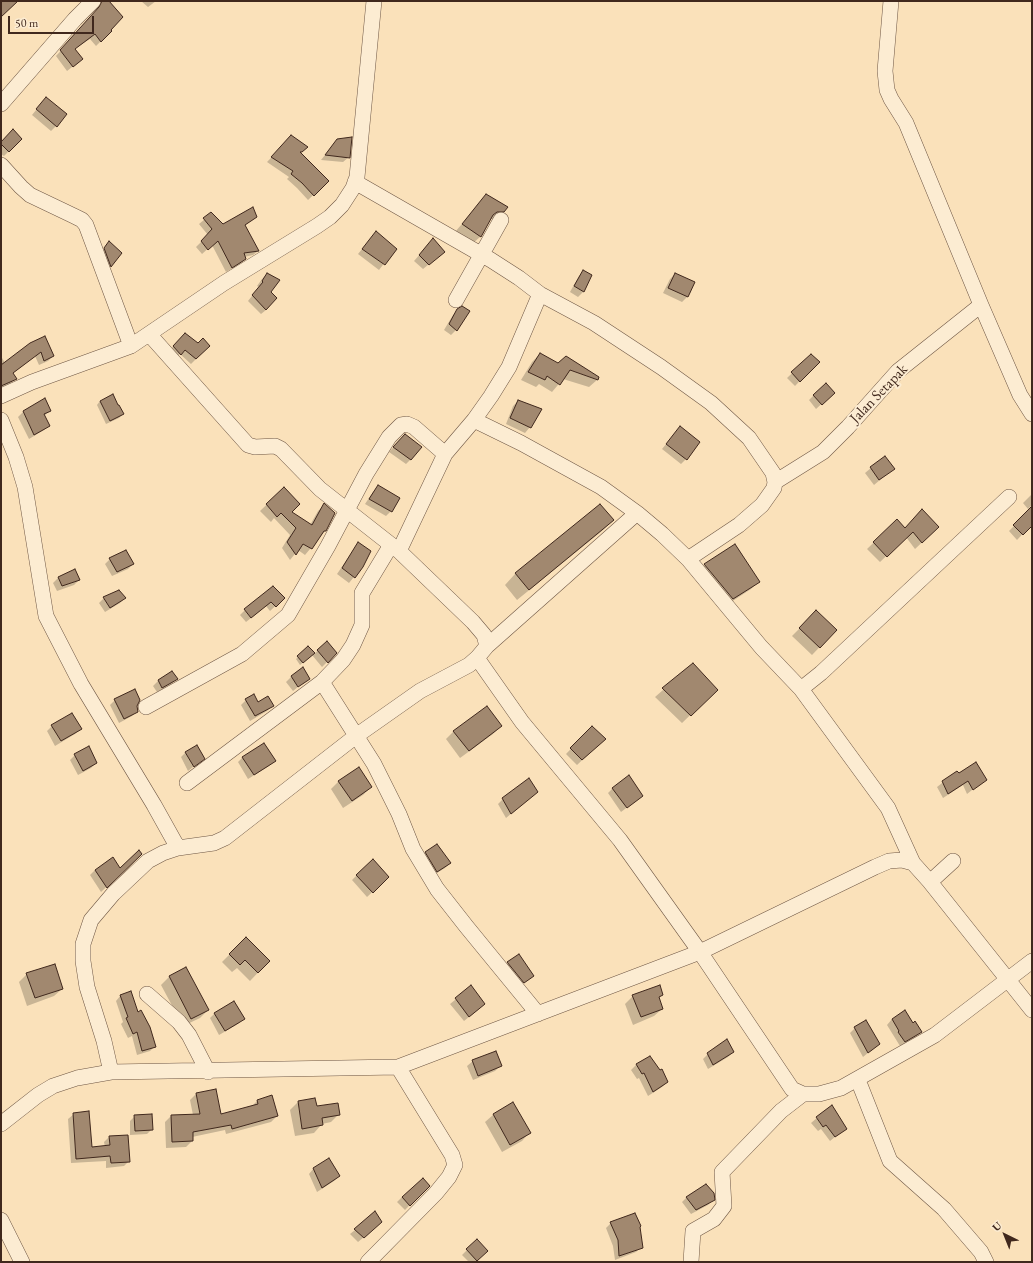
<!DOCTYPE html>
<html>
<head>
<meta charset="utf-8">
<style>
  body { margin:0 }
  #map { position:relative; width:1033px; height:1263px; overflow:hidden; background:#fae1ba; font-family:"EB Garamond",serif }
  canvas { display:block }
  .frame { position:absolute; inset:0; border:2px solid #40281d; pointer-events:none }
  .north { position:absolute; left:985px; top:1215px; width:40px; height:40px; -webkit-text-stroke:3px #fcecd2; paint-order:stroke; rotate:317deg; font-size:11px; font-weight:700; line-height:16px; text-align:center; color:#40281d }
  .north::after { content:''; display:block; margin:auto; width:14px; height:18px; background:#40281d; clip-path:polygon(50% 0,100% 100%,50% 72%,0 100%) }
  .scale { position:absolute; left:8px; top:16px; width:86px; height:18px; box-sizing:border-box; border:2px solid #40281d; border-top:0; padding-left:5px; font-size:12px; line-height:14px; white-space:nowrap; color:#40281d; -webkit-text-stroke:3px #fcecd2; paint-order:stroke }
</style>
</head>
<body>
<div id="map">
<canvas width="1033" height="1263"></canvas>
<div class="frame"></div>
<div class="north">U</div>
<div class="scale">50 m</div>
</div>
<script>
const g = document.querySelector('canvas').getContext('2d');
g.lineJoin = 'round';
function fill(path, color) { g.fillStyle = color; g.fill(path, 'evenodd'); }
const shape = rows => new Path2D(rows.map(r => 'M' + r).join(''));
function stroke(path, color, width, dash) { g.strokeStyle = color; g.lineWidth = width; g.lineCap = dash ? 'butt' : 'round'; g.setLineDash(dash || []); g.stroke(path); }
function label(font, color, halo, rows, align = 'center') {
  g.font = font + ' "EB Garamond",serif'; g.lineWidth = 4; g.setLineDash([]); g.textBaseline = 'middle'; g.strokeStyle = halo; g.fillStyle = color; for (const [text, x, y, turn = 0] of rows) {
    g.save(); g.translate(x, y); g.rotate((+turn || 0) * Math.PI / 180); g.textAlign = isNaN(turn) ? turn : align; if (halo) g.strokeText(text, 0, 0); g.fillText(text, 0, 0); g.restore();
  }
}
const shadow = shape([
  [104,1,108,1,109,30,111,31,96,46,90,39,74,49,76,64,67,71,56,56,95,14,97,8],
  [141,1,156,1,148,7],
  [41,104,56,126,51,131,32,115],
  [291,137,306,147,300,153,328,181,308,200,297,188,287,179,289,177,267,162],
  [21,139,4,156,1,154,1,143],
  [337,140,349,157,343,162,321,160],
  [487,195,507,207,495,219,490,219,480,237,472,244,455,232],
  [211,214,223,226,256,217,244,226,258,251,253,255,244,257,245,259,240,264,226,272,212,245,202,254,196,247,208,235,199,224],
  [371,238,395,249,379,270,358,254],
  [109,243,121,253,106,271,100,254],
  [428,245,444,252,423,269,414,261],
  [584,271,591,276,583,292,578,297,570,292,579,276],
  [267,274,270,292,266,310,261,314,248,301,259,287,257,286,262,279],
  [675,274,694,283,687,297,682,302,663,293,670,279],
  [458,310,469,312,456,330,451,335,444,330,453,315],
  [185,334,198,344,209,346,191,364,180,354,175,359,168,352],
  [44,337,53,356,48,361,39,365,35,356,12,374,15,379,10,384,1,388,1,359,2,358,5,363],
  [540,354,558,365,597,380,589,387,563,379,552,392,539,384,536,387,521,380,532,362],
  [811,355,818,362,795,386,787,378],
  [814,395,828,398,816,409,809,400],
  [100,401,118,406,123,414,119,418,106,424,97,405],
  [518,401,530,427,525,433,506,424,513,406],
  [50,411,44,416,49,425,44,430,29,439,18,417,23,412],
  [680,427,686,459,681,464,662,449],
  [400,440,411,459,406,464,389,452],
  [884,457,893,469,874,485,865,473],
  [378,487,391,511,386,516,365,504,373,492],
  [284,488,290,513,310,525,318,511,324,505,325,531,305,555,298,550,290,560,282,548,290,535,274,518,271,522,260,511],
  [1032,494,1032,505,1028,509,1023,503],
  [600,505,613,520,602,531,517,600,505,585,515,574],
  [1031,509,1032,524,1017,540,1009,531],
  [896,521,904,529,931,534,915,549,906,537,880,562,867,549],
  [359,544,362,567,349,583,337,574,354,549],
  [110,559,133,564,128,569,112,576,105,564],
  [705,565,758,582,751,589,725,606,697,573],
  [74,570,79,580,74,585,57,591,53,583,58,578],
  [104,598,125,598,120,603,105,612,99,603],
  [284,598,270,611,266,606,246,622,240,615,245,610],
  [816,612,836,630,812,655,792,636],
  [327,643,336,653,322,667,312,655,300,665,296,659,308,647,314,654],
  [693,664,708,698,682,723,655,697],
  [172,672,176,679,171,684,157,692,153,686,158,681],
  [291,677,309,678,293,691,286,682],
  [115,700,136,706,137,711,132,716,119,723,110,705],
  [246,700,258,703,272,706,267,711,250,721,241,705],
  [52,726,80,729,75,734,55,746,47,731],
  [501,726,493,734,460,758,446,739,454,731],
  [592,727,599,744,577,765,566,754],
  [186,752,198,763,188,771,181,757],
  [75,755,96,763,91,768,78,775,70,760],
  [243,757,274,761,269,766,248,779,238,762],
  [956,772,958,775,986,779,967,794,963,785,943,798,937,787],
  [339,781,371,787,363,795,343,808,331,789],
  [613,788,642,796,621,812,608,793],
  [537,792,506,818,498,804,503,799],
  [426,852,450,863,445,868,432,876,421,857],
  [141,854,101,892,90,875,95,870,120,869],
  [357,875,383,882,367,897,352,880],
  [246,938,269,961,250,981,237,968,232,972,222,962],
  [508,963,532,976,519,987,503,968],
  [186,968,208,1010,200,1018,183,1026,161,985,169,977],
  [27,974,62,989,54,996,27,1006,19,982],
  [471,987,479,1009,464,1021,450,1004],
  [121,995,138,1013,155,1046,150,1051,137,1055,132,1036,128,1038,121,1024,123,1022,116,1001],
  [662,995,658,998,662,1009,654,1016,633,1025,625,1004,633,996],
  [215,1013,243,1019,238,1024,219,1035,210,1018],
  [892,1019,913,1024,921,1032,916,1037,900,1046,887,1025],
  [855,1028,879,1044,863,1057,850,1033],
  [733,1052,728,1057,708,1069,703,1059,708,1054],
  [649,1057,667,1082,662,1087,648,1096,639,1078,637,1079,631,1070,636,1065],
  [473,1061,500,1066,495,1071,473,1080,467,1066],
  [196,1094,221,1116,251,1107,257,1101,277,1116,271,1122,226,1134,225,1130,192,1137,192,1141,186,1147,166,1148,165,1122,171,1116,193,1115,190,1100],
  [314,1099,316,1108,339,1114,331,1122,322,1124,314,1133,295,1136,290,1110,298,1102],
  [513,1103,529,1133,522,1141,502,1152,485,1122,493,1115],
  [831,1106,846,1128,830,1141,821,1129,818,1131,811,1123],
  [74,1114,91,1148,105,1147,104,1142,109,1137,129,1161,124,1166,106,1168,106,1161,71,1163,68,1119],
  [135,1116,152,1129,147,1134,130,1135,130,1121],
  [314,1168,339,1176,334,1181,317,1192,309,1174],
  [428,1186,405,1210,397,1202,402,1197],
  [687,1197,714,1199,708,1205,691,1214,682,1202],
  [611,1223,639,1227,641,1247,636,1252,615,1260,613,1246,606,1228],
  [376,1227,358,1242,350,1234,355,1230],
  [467,1250,482,1256,475,1262,469,1262,462,1255]
]);
const building = shape([
  [1,1,18,1,1,17,1,1],
  [102,1,109,1,123,17,111,30,112,31,101,42,95,34,75,49,83,59,73,67,60,50,99,7,102,1],
  [46,97,67,114,57,127,36,109,46,97],
  [13,129,22,139,9,152,1,144,1,142,13,129],
  [291,135,308,147,302,152,300,152,329,181,314,196,302,183,291,174,293,171,271,157,291,135],
  [352,137,350,158,325,155,337,139,352,137],
  [486,194,508,207,504,212,497,212,493,215,481,237,462,224,486,194],
  [253,207,257,217,245,225,259,251,244,253,246,259,232,268,218,241,208,250,201,241,212,229,203,218,211,212,223,224,253,207],
  [376,231,397,249,385,265,362,249,376,231],
  [433,238,445,252,429,265,419,255,433,238],
  [109,241,122,253,111,267,104,248,109,241],
  [583,270,592,275,584,292,574,286,583,270],
  [267,273,280,280,271,292,277,298,266,310,252,295,263,282,262,281,267,273],
  [675,273,695,282,688,297,668,288,675,273],
  [462,306,470,311,457,331,449,324,457,309,462,306],
  [185,333,198,343,203,338,210,346,196,359,185,350,181,355,173,346,185,333],
  [45,336,54,356,44,361,41,352,13,373,17,379,1,386,1,365,30,343,45,336],
  [540,353,558,363,566,356,599,377,598,380,570,370,560,385,547,376,545,380,528,372,540,353],
  [811,354,820,362,800,382,791,372,811,354],
  [826,383,835,393,822,405,813,395,826,383],
  [113,394,118,405,119,405,124,414,110,421,100,401,113,394],
  [45,398,51,411,44,414,50,426,34,435,23,411,45,398],
  [518,400,542,409,531,428,510,418,518,400],
  [680,426,700,442,687,460,666,444,680,426],
  [405,434,422,447,411,460,393,447,405,434],
  [885,456,895,469,879,480,870,467,885,456],
  [378,485,400,498,392,512,369,499,378,485],
  [284,487,300,504,292,512,312,525,324,503,335,513,326,531,324,531,312,549,303,544,296,555,287,542,296,528,281,513,277,517,266,504,284,487],
  [600,504,614,520,529,590,515,573,600,504],
  [1032,506,1032,526,1023,535,1013,525,1032,506],
  [922,509,939,527,922,543,913,532,887,557,873,542,897,519,905,528,922,509],
  [358,542,371,551,363,567,355,578,342,568,358,542],
  [735,544,760,582,733,599,704,564,735,544],
  [126,550,134,564,117,572,109,558,126,550],
  [75,569,80,580,62,586,58,577,75,569],
  [273,586,285,598,276,607,271,602,251,618,244,609,273,586],
  [119,590,126,598,110,608,103,597,119,590],
  [816,610,837,630,820,648,799,628,816,610],
  [327,641,337,653,328,663,317,650,327,641],
  [308,646,315,653,303,663,297,656,308,646],
  [693,663,718,690,691,716,662,688,693,663],
  [303,667,310,679,298,687,291,676,303,667],
  [172,671,178,679,162,688,158,680,172,671],
  [135,689,140,700,137,706,138,712,124,719,114,699,135,689],
  [254,694,258,702,268,696,274,706,255,716,245,699,254,694],
  [487,706,502,726,469,751,453,731,487,706],
  [72,713,82,729,61,741,51,725,72,713],
  [592,726,606,739,582,760,570,748,592,726],
  [264,743,276,761,254,775,242,757,264,743],
  [197,745,205,759,194,767,185,752,197,745],
  [89,746,97,763,83,771,74,754,89,746],
  [976,762,987,780,973,790,968,781,948,794,942,781,957,771,959,773,976,762],
  [359,767,372,787,352,801,338,781,359,767],
  [629,775,643,796,627,808,612,788,629,775],
  [529,778,538,792,511,814,502,798,529,778],
  [437,844,451,863,437,872,425,852,437,844],
  [139,850,142,854,107,888,95,870,113,857,120,868,139,850],
  [373,859,389,877,373,893,356,875,373,859],
  [246,937,270,961,258,973,245,960,240,965,229,954,246,937],
  [519,954,534,976,524,983,507,962,519,954],
  [55,964,63,989,35,998,26,973,55,964],
  [186,967,209,1010,191,1019,169,976,186,967],
  [471,985,485,1004,469,1017,455,998,471,985],
  [660,985,663,995,659,997,663,1009,641,1017,632,995,660,985],
  [131,991,138,1012,141,1010,150,1027,156,1047,142,1051,137,1032,133,1034,126,1018,128,1017,120,995,131,991],
  [234,1001,245,1019,225,1031,214,1013,234,1001],
  [905,1010,913,1023,915,1021,922,1032,905,1042,898,1032,899,1031,892,1019,905,1010],
  [866,1020,880,1044,868,1053,854,1027,866,1020],
  [727,1039,734,1052,713,1065,707,1053,727,1039],
  [496,1051,502,1066,478,1076,472,1060,496,1051],
  [650,1056,660,1070,662,1069,668,1082,653,1092,644,1073,642,1074,636,1064,650,1056],
  [216,1089,221,1114,258,1104,257,1100,272,1095,278,1116,232,1129,231,1125,193,1132,193,1141,172,1142,171,1115,200,1114,196,1093,216,1089],
  [315,1098,317,1106,338,1103,340,1115,322,1118,323,1125,302,1129,298,1101,315,1098],
  [513,1102,531,1133,510,1145,493,1114,513,1102],
  [832,1105,847,1129,835,1137,826,1125,823,1127,816,1117,832,1105],
  [89,1111,92,1147,110,1145,109,1136,128,1135,130,1162,111,1163,110,1156,76,1159,73,1113,89,1111],
  [152,1114,153,1130,135,1131,134,1115,152,1114],
  [329,1158,340,1176,322,1188,313,1168,329,1158],
  [423,1178,430,1186,410,1206,402,1197,423,1178],
  [706,1184,714,1193,715,1200,696,1210,686,1197,706,1184],
  [375,1211,382,1222,364,1238,354,1229,375,1211],
  [635,1213,641,1226,640,1227,643,1248,619,1256,618,1240,610,1222,635,1213],
  [477,1239,488,1251,477,1261,466,1249,477,1239]
]);
const minor = shape([
  [891,1,885,71,887,90,891,99,906,123,981,305,1020,395,1032,414],
  [1,104,75,19,93,1],
  [1,165,21,187,30,195,74,216,82,220,86,225,131,346],
  [355,182,491,260,519,278,540,294,509,367,491,396,474,420,445,454,399,551],
  [456,300,501,220],
  [1,396,32,382,131,346,224,283,317,226,330,217,342,205,353,188,357,177,374,1],
  [1,420,16,457,25,487,46,616,81,684,154,805,178,848],
  [474,420,521,443,601,487,637,513,662,534,688,559,739,525,762,505,774,488,775,482,773,473,749,438,711,403,661,367,594,323,540,294],
  [775,482,823,452,848,427,898,371,981,305],
  [688,559,761,647,801,689,821,673,1009,497],
  [487,646,637,513],
  [477,658,522,722,620,840,700,952,875,867,889,861,902,860,913,863,930,882,1032,1010],
  [322,682,374,764,399,814,413,849,437,889,466,926,538,1014],
  [801,689,888,808,913,863],
  [146,707,242,654,288,615,328,546,366,474,389,437,401,425,407,424,414,427,445,454],
  [187,783,322,682,343,660,353,645,362,625,362,593,391,545],
  [930,882,953,861],
  [147,994,179,1022,189,1035,208,1072],
  [111,1072,104,1041,87,987,83,961,83,944,91,920,113,894,148,861,163,853,178,848,214,843,225,838,356,736,420,691,469,665,477,658,487,646,484,635,473,622,399,551,320,489,281,449,275,446,255,447,248,445,149,334],
  [858,1080,890,1161,944,1209,981,1252,986,1262],
  [1,1124,38,1095,53,1086,77,1078,111,1072,398,1067,700,952,792,1089,803,1094,819,1094,841,1088,935,1035,1032,961],
  [1,1220,22,1262],
  [368,1262,436,1193,449,1177,455,1165,452,1155,398,1067],
  [691,1262,693,1231,714,1219,724,1206,722,1172,781,1111,803,1094]
]);
const streetNames = [
  ["Jalan Setapak",879,394,-46]
];
fill(shadow, '#0003');
fill(building, '#a1886f');
stroke(building, '#40281d', 1);
stroke(minor, '#6e5644', 16);
stroke(minor, '#fcecd2', 15);
label('15px', '#40281d', '#fcecd2', streetNames);
</script>
</body>
</html>
